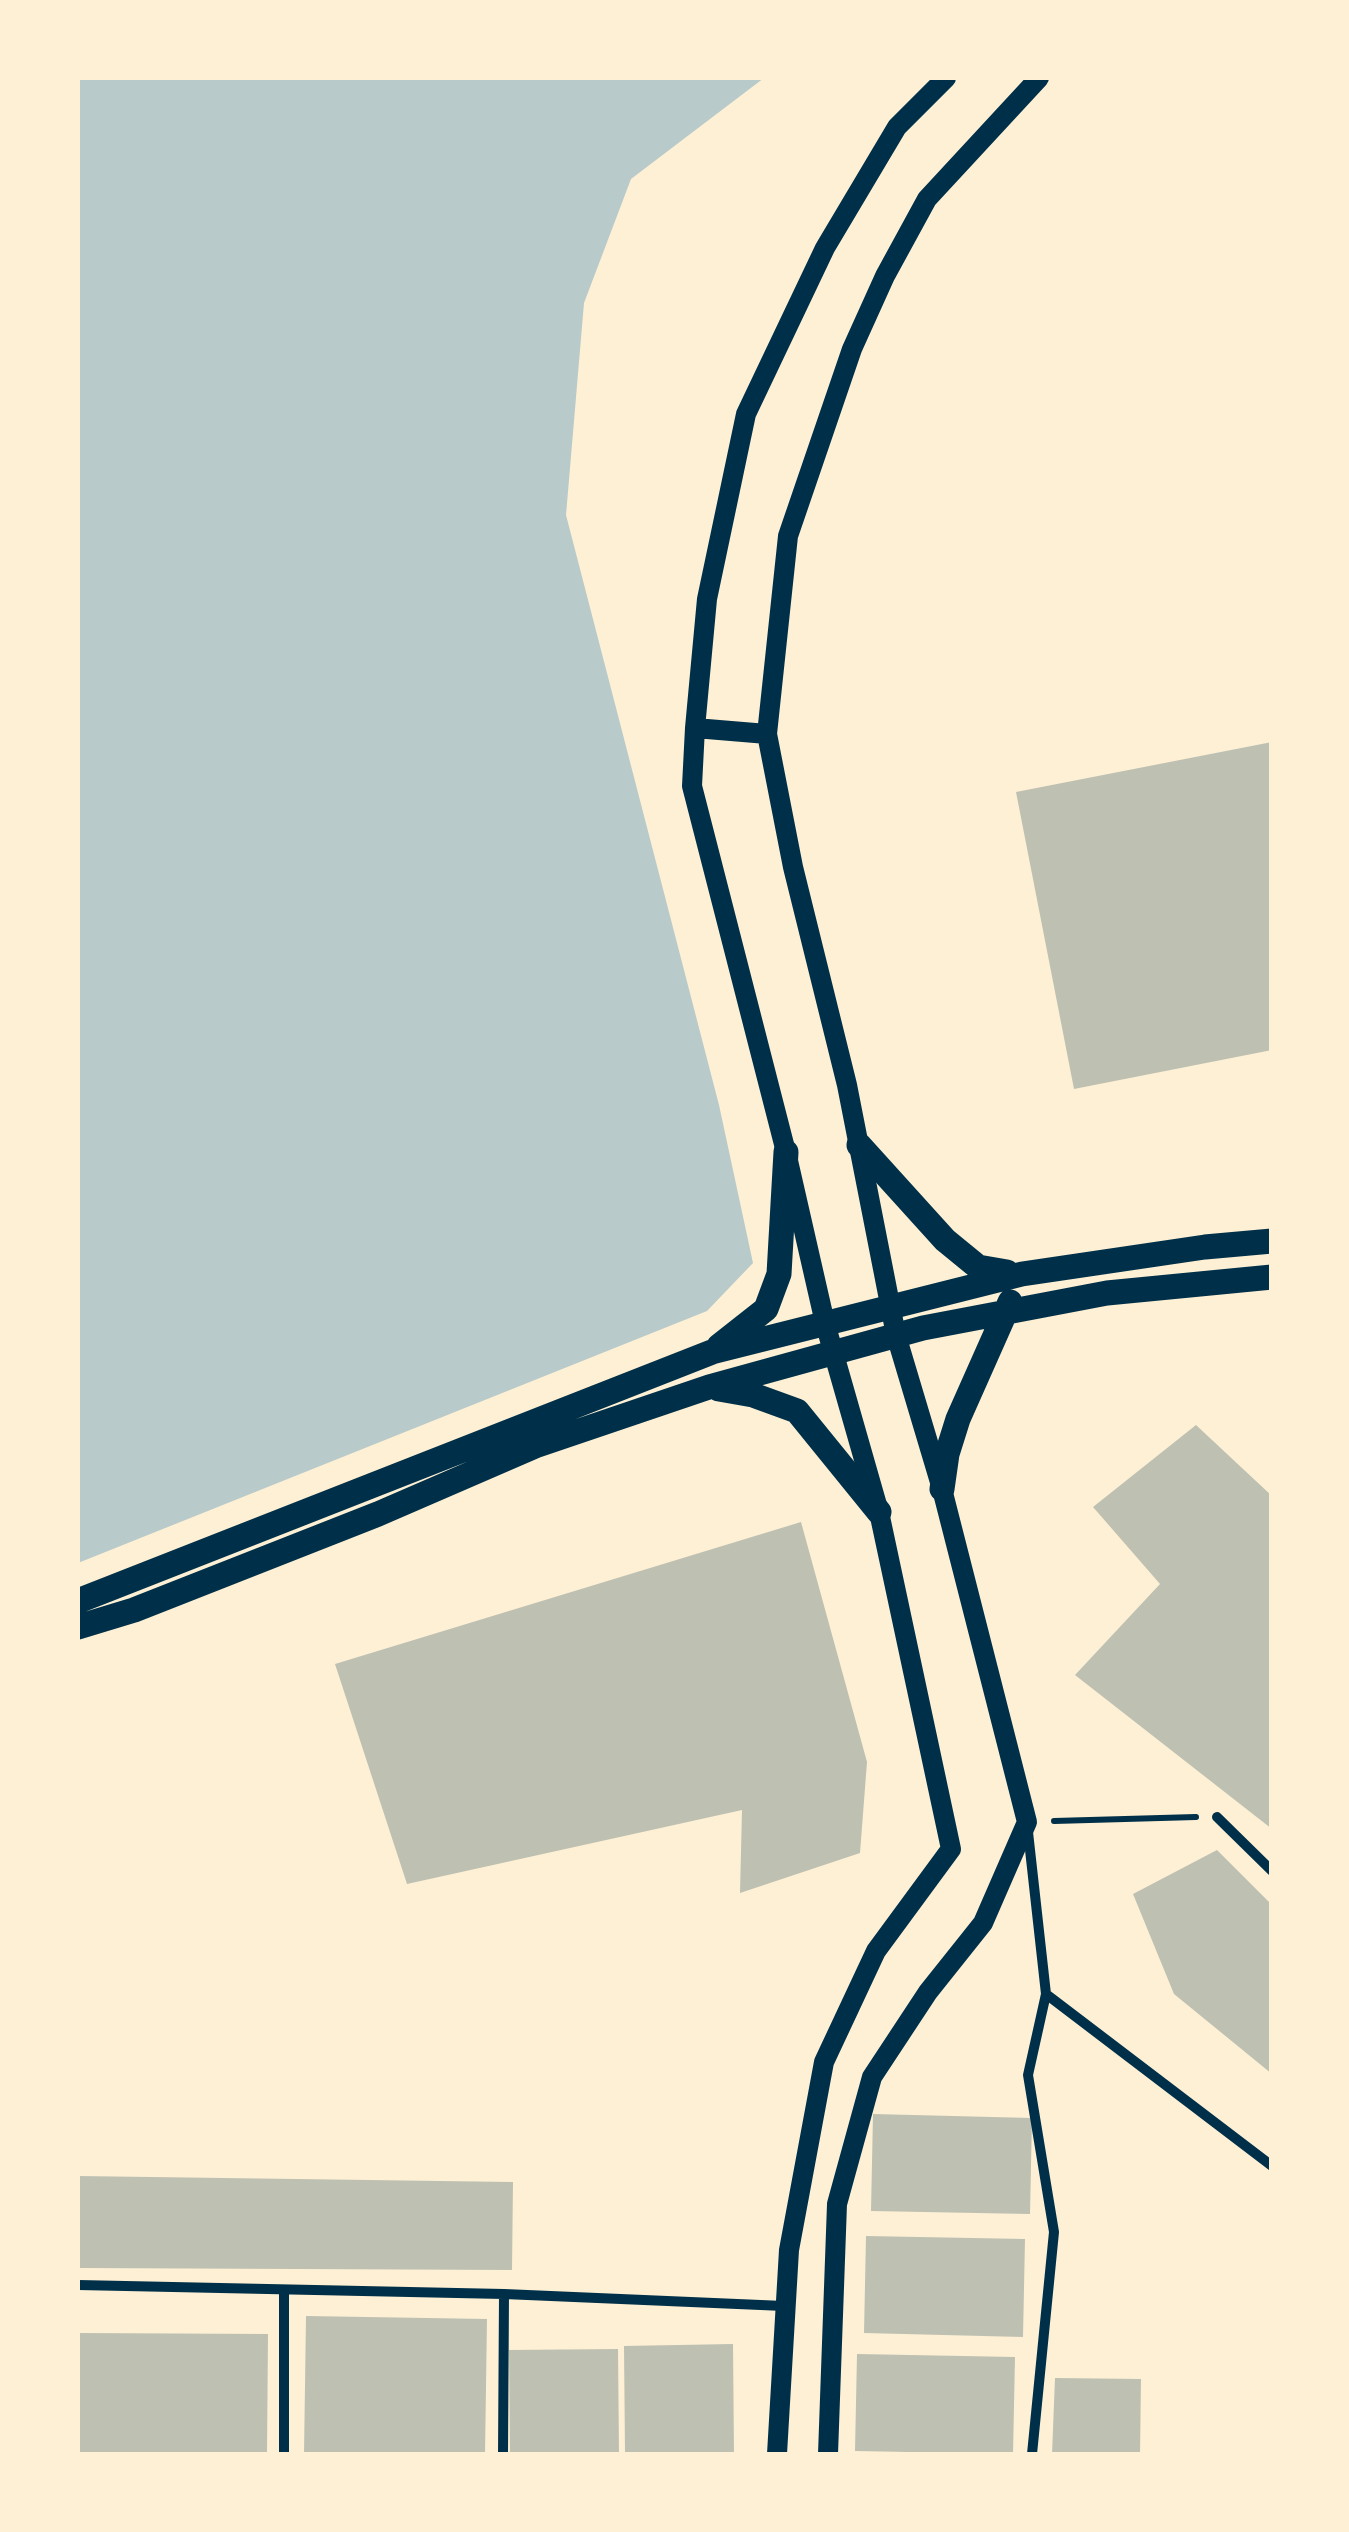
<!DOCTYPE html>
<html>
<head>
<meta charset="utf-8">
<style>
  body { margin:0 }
  #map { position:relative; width:1349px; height:2532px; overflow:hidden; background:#fdf0d5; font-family:"PT Sans",sans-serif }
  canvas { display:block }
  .frame { position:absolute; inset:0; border:80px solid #fdf0d5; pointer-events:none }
</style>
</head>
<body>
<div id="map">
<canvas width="1349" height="2532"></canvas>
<div class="frame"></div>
</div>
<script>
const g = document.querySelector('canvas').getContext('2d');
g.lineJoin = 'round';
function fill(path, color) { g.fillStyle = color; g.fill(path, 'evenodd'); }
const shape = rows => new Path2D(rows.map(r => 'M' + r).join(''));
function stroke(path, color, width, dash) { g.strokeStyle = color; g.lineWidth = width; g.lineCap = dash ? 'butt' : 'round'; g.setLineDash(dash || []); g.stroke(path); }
const green = shape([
  [78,78,764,78,631,179,584,303,566,515,719,1105,753,1263,707,1311,78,1563]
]);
const building = shape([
  [1272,742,1272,1050,1074,1089,1016,792],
  [1196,1425,1272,1496,1272,1829,1075,1675,1160,1584,1093,1507],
  [801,1522,867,1762,860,1853,740,1893,742,1810,407,1884,335,1664],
  [1217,1850,1272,1905,1272,2074,1174,1994,1133,1894],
  [873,2114,1032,2118,1030,2214,871,2211],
  [78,2176,513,2182,512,2270,78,2268],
  [866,2236,1025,2239,1023,2337,864,2333],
  [306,2316,487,2319,485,2454,304,2454],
  [78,2333,268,2334,267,2454,78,2454],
  [733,2344,734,2454,625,2454,624,2346],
  [618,2349,619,2454,510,2454,509,2350],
  [857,2354,1015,2357,1013,2454,855,2451],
  [1055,2378,1141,2379,1140,2454,1052,2454]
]);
const path = shape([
  [1054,1821,1196,1817]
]);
const minor = shape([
  [1217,1817,1272,1871],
  [1028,1832,1046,1994,1028,2075,1054,2232,1032,2454],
  [1046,1994,1272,2166],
  [78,2285,504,2294,784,2306],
  [284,2290,284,2454],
  [503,2454,504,2294]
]);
const secondary = shape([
  [695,728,767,734],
  [777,2454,789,2250,824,2062,876,1951,951,1849,879,1512,825,1323,786,1152,692,786,695,728,707,599,746,414,825,248,897,127,946,78],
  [828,2454,837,2204,872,2077,928,1992,983,1923,1027,1822,942,1489,896,1335,847,1085,793,867,767,734,788,536,852,349,885,276,927,199,1039,78]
]);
const primary = shape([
  [859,1145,945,1240,978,1267,1007,1272],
  [719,1346,766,1309,779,1274,786,1152],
  [719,1389,753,1395,797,1411,879,1512],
  [942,1489,947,1454,958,1419,1010,1302],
  [78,1601,712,1352,1022,1274,1205,1247,1272,1241],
  [78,1627,134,1610,378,1514,535,1446,709,1387,923,1328,1107,1293,1272,1277]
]);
fill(green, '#b9caca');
fill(building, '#bec0b2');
stroke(path, '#003049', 6);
stroke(minor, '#003049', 10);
stroke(secondary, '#003049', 20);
stroke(primary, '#003049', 25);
</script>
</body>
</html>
